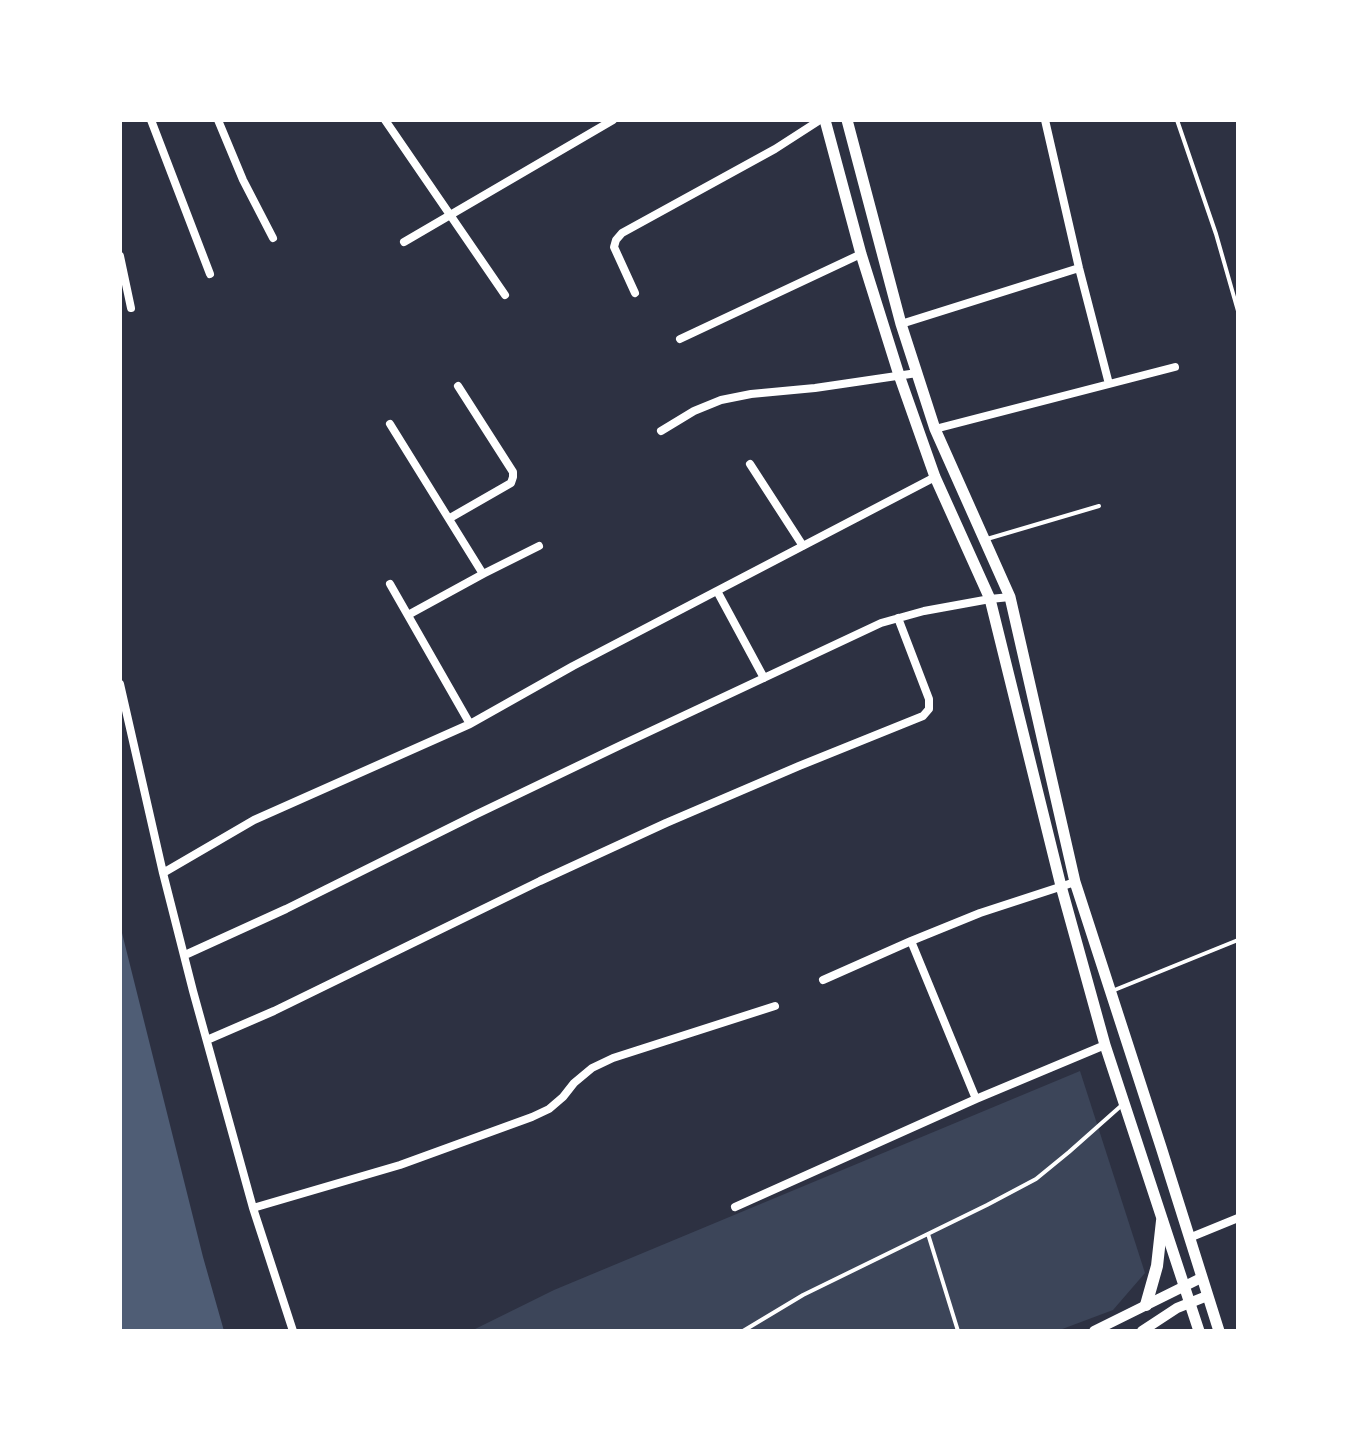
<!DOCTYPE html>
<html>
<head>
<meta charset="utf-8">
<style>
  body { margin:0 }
  #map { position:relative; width:1358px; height:1451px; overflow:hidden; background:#2d3142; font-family:"Fira Sans",sans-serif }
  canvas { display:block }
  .frame { position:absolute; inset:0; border:122px solid #fff; pointer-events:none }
</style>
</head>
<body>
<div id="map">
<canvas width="1358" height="1451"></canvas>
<div class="frame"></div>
</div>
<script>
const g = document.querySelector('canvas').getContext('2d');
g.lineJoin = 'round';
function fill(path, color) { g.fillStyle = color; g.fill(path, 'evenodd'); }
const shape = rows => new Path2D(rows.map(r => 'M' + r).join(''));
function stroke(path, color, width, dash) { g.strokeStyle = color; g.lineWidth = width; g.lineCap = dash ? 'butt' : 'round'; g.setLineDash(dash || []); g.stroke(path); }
const green = shape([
  [1080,1071,1145,1273,1113,1310,1057,1331,471,1331,554,1290]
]);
const water = shape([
  [120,925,203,1257,224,1331,120,1331]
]);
const service = shape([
  [1177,120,1216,234,1238,311],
  [987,539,1099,506],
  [1112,991,1238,940],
  [928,1234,958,1331],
  [743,1331,803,1295,987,1205,1036,1179,1069,1152,1122,1105]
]);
const minor = shape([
  [151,120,210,274],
  [218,120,243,180,273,238],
  [385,120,505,295],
  [1045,120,1079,268,1109,384],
  [404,242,613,120],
  [120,256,131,308],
  [635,293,614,247,616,240,622,233,775,149,820,120],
  [901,324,1079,268],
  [680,339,861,254],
  [390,424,483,574],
  [935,429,1175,367],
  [661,431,694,411,721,400,751,394,815,388,917,373],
  [750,464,803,546],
  [450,518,511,483,513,477,513,472,458,386],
  [390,584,470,724],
  [717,591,764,678],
  [408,615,483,574,539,546],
  [120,684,163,873,193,991,253,1208,293,1331],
  [163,873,254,820,470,724,573,666,935,477],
  [911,941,976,1099],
  [185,955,286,909,475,815,621,745,881,623,924,611,990,599,1010,597],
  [823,980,911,941,980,913,1075,882],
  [207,1040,274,1011,540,881,666,823,799,766,923,716,929,709,929,699,898,618],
  [735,1207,976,1099,1105,1045],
  [253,1208,400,1165,532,1117,549,1109,563,1097,574,1083,592,1068,613,1058,775,1006],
  [1189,1238,1238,1218]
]);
const tertiary = shape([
  [1094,1331,1201,1278],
  [1142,1331,1177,1308,1207,1296]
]);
const secondary = shape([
  [825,120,861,254,899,375,935,477,990,599,1061,886,1105,1045,1199,1331],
  [847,120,901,324,935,429,1010,597,1075,882,1161,1147,1219,1331]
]);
const primary = shape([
  [1146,1305,1157,1266,1162,1221]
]);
fill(green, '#3c4559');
fill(water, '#4f5d75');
stroke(service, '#fff', 4);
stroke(minor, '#fff', 8);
stroke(tertiary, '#fff', 10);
stroke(secondary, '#fff', 11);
stroke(primary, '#fff', 12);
</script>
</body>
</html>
